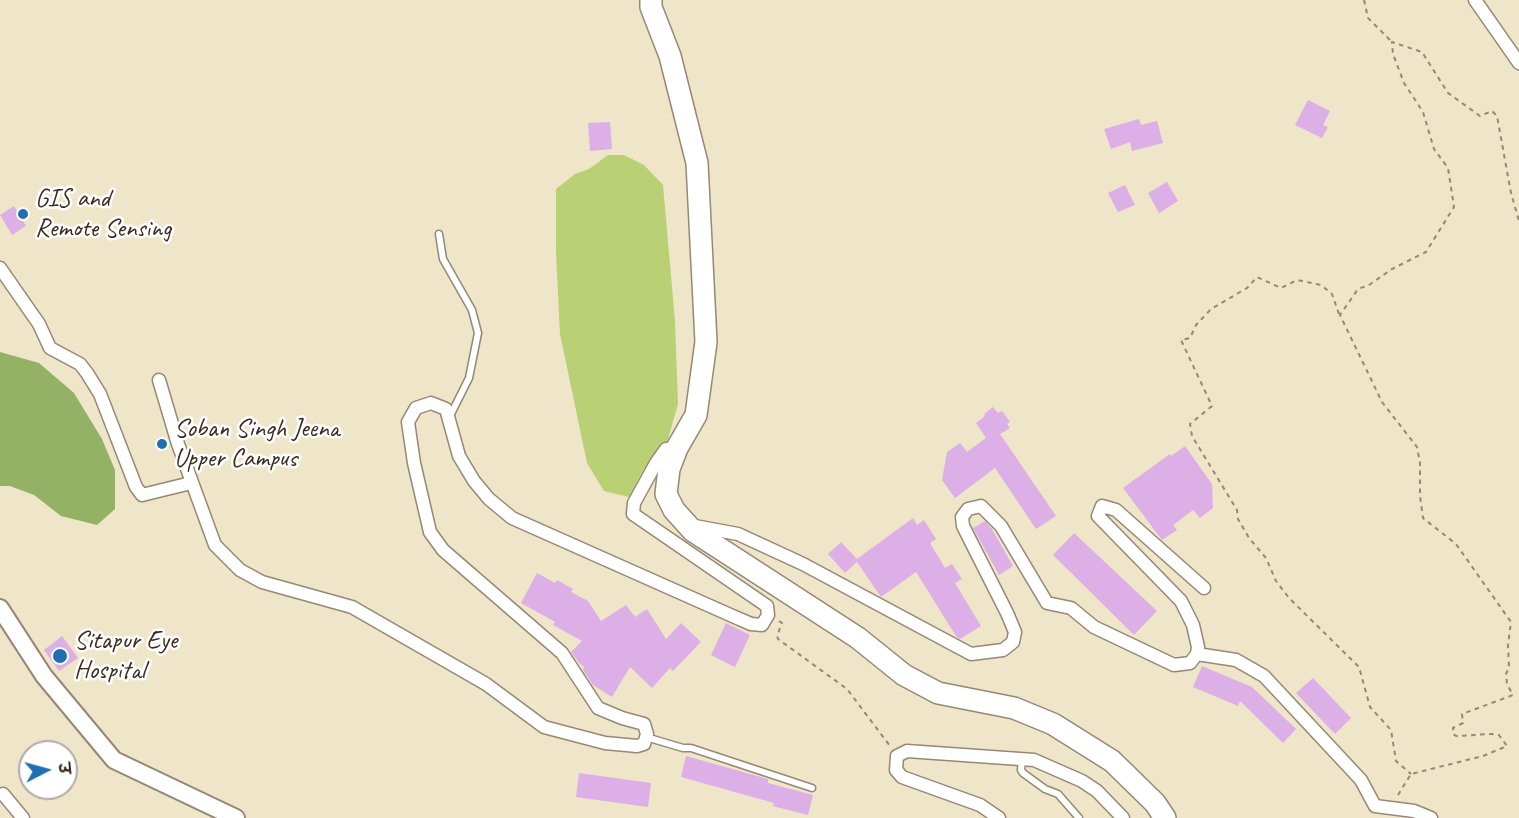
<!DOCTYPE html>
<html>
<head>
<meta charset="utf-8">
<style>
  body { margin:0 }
  #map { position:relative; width:1519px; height:818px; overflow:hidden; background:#efe5c9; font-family:Caveat,"Playpen Sans Deva",sans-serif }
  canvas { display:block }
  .north { position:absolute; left:18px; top:740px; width:60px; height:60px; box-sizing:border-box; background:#fff; border:2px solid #b1aaa5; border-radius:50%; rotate:84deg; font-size:16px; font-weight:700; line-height:24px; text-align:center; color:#3b2a1e }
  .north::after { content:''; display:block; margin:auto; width:21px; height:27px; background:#1f6fb2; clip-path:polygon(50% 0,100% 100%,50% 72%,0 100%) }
</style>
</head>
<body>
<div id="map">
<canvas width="1519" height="818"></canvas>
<div class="north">उ</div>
</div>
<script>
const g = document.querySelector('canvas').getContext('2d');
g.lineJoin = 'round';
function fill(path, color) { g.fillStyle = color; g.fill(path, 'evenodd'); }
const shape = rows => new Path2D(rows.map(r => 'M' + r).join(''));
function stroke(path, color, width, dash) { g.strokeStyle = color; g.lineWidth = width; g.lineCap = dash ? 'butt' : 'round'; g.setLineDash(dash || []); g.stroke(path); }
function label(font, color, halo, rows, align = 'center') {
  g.font = font + ' Caveat,sans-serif'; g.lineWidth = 5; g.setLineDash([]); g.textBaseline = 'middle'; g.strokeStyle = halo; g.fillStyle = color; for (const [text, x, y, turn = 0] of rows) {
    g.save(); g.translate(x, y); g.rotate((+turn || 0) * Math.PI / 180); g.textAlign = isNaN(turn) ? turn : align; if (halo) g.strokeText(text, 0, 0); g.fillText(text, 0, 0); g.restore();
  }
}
const green = shape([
  [608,155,624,155,644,165,663,185,675,321,678,404,668,439,642,472,629,497,604,491,587,463,560,334,556,253,556,189,575,174,589,169]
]);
const forest = shape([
  [0,352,39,363,74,393,102,439,115,470,115,509,97,525,61,516,34,495,10,486,0,486]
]);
const building = shape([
  [1308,100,1330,111,1323,125,1328,127,1322,138,1295,125],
  [1139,119,1141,125,1157,121,1163,143,1132,151,1130,142,1111,149,1104,129],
  [610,122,612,149,590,151,588,123],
  [1167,182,1178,201,1159,213,1148,193],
  [1125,185,1135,205,1118,212,1108,193],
  [14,206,26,226,12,235,0,215],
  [993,407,998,413,1002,411,1010,422,1007,424,1010,428,1000,434,1056,516,1036,529,995,468,955,498,942,480,947,452,960,443,967,452,986,438,976,423,985,416,984,414],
  [1185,446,1212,484,1213,508,1200,518,1193,510,1173,525,1177,530,1162,540,1123,488,1170,454,1171,456],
  [913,518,917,525,924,520,936,539,930,543,945,568,952,564,962,579,955,583,981,626,960,639,956,636,916,572,881,597,857,562,845,573,828,554,841,542,857,559],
  [985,521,992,529,1013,566,999,575,973,528],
  [1074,533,1157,611,1134,635,1053,555],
  [537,573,555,583,557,580,573,589,571,592,588,601,601,621,626,605,635,617,647,609,666,639,681,623,701,642,673,671,670,668,652,688,630,667,612,697,593,685,583,670,584,667,579,663,571,652,582,641,553,625,555,622,521,603],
  [726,623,750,635,735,667,711,655],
  [62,636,78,658,59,671,44,650],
  [1202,666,1252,687,1296,729,1283,743,1240,701,1238,706,1193,687],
  [1313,678,1351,718,1335,734,1296,693],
  [686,756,768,779,768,783,813,795,808,815,773,806,774,803,681,777],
  [579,773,651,783,648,807,576,797]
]);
const path = shape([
  [1364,0,1368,18,1392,42],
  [1339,314,1332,294,1321,285,1297,280,1281,288,1257,277,1247,288,1211,309,1196,325,1190,338,1181,340,1212,406,1190,424,1192,436,1237,510,1238,519,1249,538,1266,558,1276,581,1289,598,1359,667,1370,707,1391,730,1396,761,1411,774],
  [779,621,782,623,777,636,778,639,847,689,890,746],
  [1398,795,1411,774,1483,756,1507,746,1499,735,1491,734,1456,736,1453,734,1453,728,1463,723,1462,714,1513,695,1507,684,1506,674,1509,667,1508,645,1511,622,1456,544,1423,518,1420,496,1420,463,1417,447,1382,402,1340,315,1358,289,1369,285,1392,269,1426,252,1454,207,1448,168,1434,149,1423,112,1404,83,1393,54,1392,42,1422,52,1448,93,1480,116,1492,111,1497,116,1511,193,1519,221]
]);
const lane = shape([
  [439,234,443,259,472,310,478,333,469,378,449,418],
  [646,737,683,748,691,748,812,788],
  [1022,760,1021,770,1023,773,1045,789,1058,794,1079,818]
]);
const street = shape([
  [1475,0,1519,63],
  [0,268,39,324,50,348,80,364,87,373,100,394,136,487,142,495,191,483],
  [159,380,178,444,215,545,240,570,262,582,352,607,486,684,544,727,605,743,637,746,644,744,647,734,644,724,622,718,598,708,562,653,443,550,430,532,414,463,408,422,416,408,431,403,446,409,459,456,474,481,489,499,512,518,728,614,751,624,762,625,768,615,767,606,633,514,634,503,656,463,666,449,677,448],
  [695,526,738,534,803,564,971,654,1003,650,1013,642,1015,632,1007,613,963,526,962,517,968,509,981,506,1001,526,1047,603,1071,608,1094,627,1174,665,1190,663,1197,654,1198,647,1193,625,1181,601,1098,516,1102,506,1116,510,1204,588],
  [1197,654,1236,660,1264,676,1361,780,1375,806,1414,811,1431,818],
  [3,794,23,818],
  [999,818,980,805,902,777,896,770,897,756,907,751,1034,760,1082,781,1097,791,1123,818]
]);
const secondary = shape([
  [0,608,44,676,114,760,236,818]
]);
const highway = shape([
  [651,0,651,7,670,56,697,163,706,342,696,415,677,448,669,469,666,494,674,510,693,531,858,638,904,675,938,693,1014,708,1053,724,1112,761,1155,803,1165,818]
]);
const markers = [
  [23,214,6,"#1f6fb2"],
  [162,444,6,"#1f6fb2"],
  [60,656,8,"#1f6fb2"]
];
const poiNames = [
  ["GIS and",35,199],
  ["Remote Sensing",35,229],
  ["Soban Singh Jeena",174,429],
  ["Upper Campus",174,459],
  ["Sitapur Eye",74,641],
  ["Hospital",74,671]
];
fill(green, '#bad074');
fill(forest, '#93b266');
fill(building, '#dcafe7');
stroke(lane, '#958874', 9);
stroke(street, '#958874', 15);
stroke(secondary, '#958874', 20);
stroke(highway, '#958874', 24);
stroke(path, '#958874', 2, [4.5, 4.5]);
stroke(lane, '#fff', 6);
stroke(street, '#fff', 12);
stroke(secondary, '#fff', 16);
stroke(highway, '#fff', 21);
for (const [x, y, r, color] of markers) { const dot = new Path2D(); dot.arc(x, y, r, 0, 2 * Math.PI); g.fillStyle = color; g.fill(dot); stroke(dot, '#fff', 2); }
label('26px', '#3b2a1e', '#fff', poiNames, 'left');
</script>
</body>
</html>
